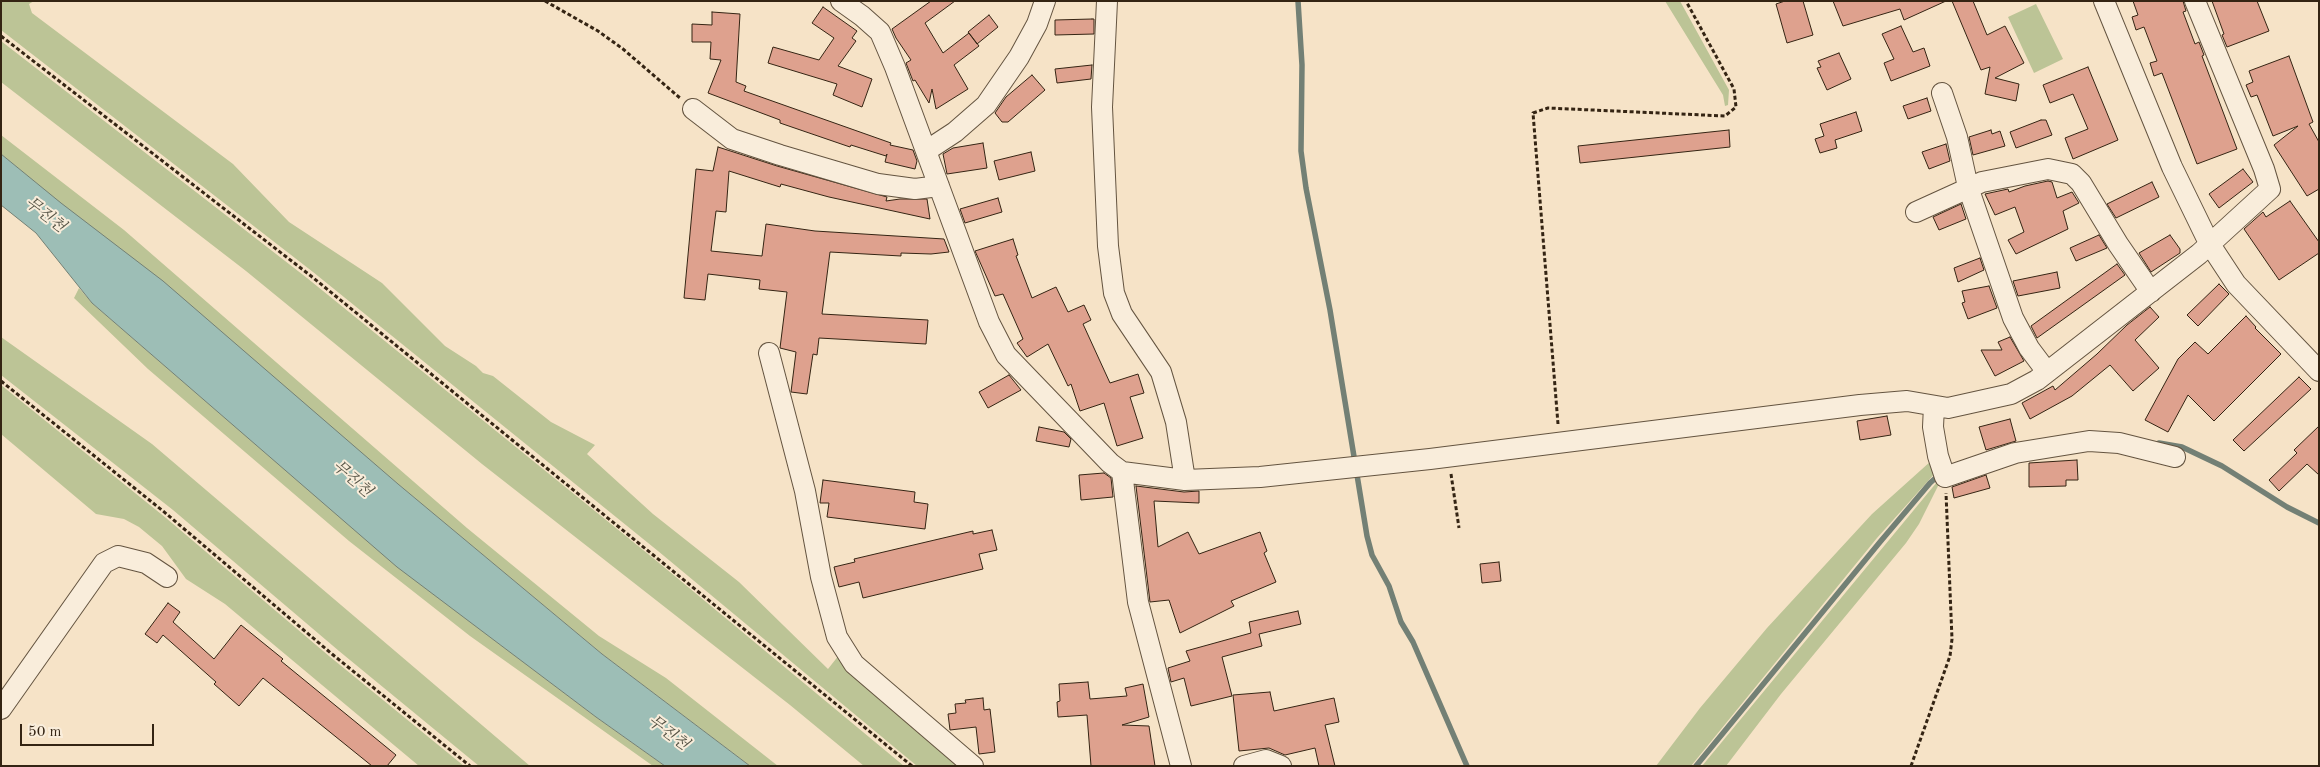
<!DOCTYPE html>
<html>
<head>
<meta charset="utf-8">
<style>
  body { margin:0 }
  #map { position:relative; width:2320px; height:767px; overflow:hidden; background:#f6e3c7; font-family:"Old Standard TT",serif }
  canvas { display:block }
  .frame { position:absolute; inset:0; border:2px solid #342413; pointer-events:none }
  .scale { position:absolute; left:20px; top:724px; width:134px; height:22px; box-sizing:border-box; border:2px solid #342413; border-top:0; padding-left:6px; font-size:15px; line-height:18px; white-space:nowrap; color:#342413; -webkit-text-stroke:4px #f9eddb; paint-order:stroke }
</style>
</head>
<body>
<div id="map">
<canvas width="2320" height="767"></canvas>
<div class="frame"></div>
<div class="scale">50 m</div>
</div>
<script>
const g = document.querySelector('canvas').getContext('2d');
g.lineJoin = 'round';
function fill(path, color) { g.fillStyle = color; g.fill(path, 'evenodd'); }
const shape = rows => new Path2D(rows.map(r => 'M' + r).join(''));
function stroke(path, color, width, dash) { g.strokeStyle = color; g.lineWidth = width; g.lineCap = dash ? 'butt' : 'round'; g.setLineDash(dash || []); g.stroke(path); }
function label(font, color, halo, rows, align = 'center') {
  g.font = font + ' "Old Standard TT","Noto Serif KR",serif'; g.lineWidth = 4; g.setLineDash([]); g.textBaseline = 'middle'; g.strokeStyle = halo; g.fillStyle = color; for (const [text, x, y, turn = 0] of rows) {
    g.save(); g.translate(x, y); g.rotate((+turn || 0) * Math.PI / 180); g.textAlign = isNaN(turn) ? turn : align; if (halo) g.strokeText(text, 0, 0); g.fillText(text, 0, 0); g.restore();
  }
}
const green = shape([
  [1,1,34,1,29,4,32,13,233,164,289,222,382,283,445,346,476,366,483,373,493,376,551,422,595,445,587,454,653,514,739,582,828,669,839,655,962,766,917,766,658,551,313,272,1,30],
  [1665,1,1680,1,1729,90,1728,105,1725,106,1723,95],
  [2036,4,2063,59,2034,73,2008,17],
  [1,41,307,278,653,558,904,766,864,766,790,705,482,464,246,271,1,82],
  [1,135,124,230,467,528,599,636,666,678,778,766,750,766,602,654,1,154],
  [79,288,92,303,397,566,596,717,665,766,653,766,470,636,349,541,148,369,74,298],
  [1,337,152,444,530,766,479,766,339,651,173,510,1,375],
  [1,385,166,518,329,656,464,766,419,766,225,604,186,579,162,546,139,527,124,519,96,514,1,434],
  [1931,461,1936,472,1877,538,1691,766,1656,766,1700,708,1767,628,1872,514],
  [1937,482,1939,484,1919,524,1906,543,1781,694,1726,766,1702,766]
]);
const water = shape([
  [1,154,61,203,163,281,398,484,602,654,750,766,665,766,596,717,397,567,92,303,36,233,1,205,1,154]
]);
const stream = shape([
  [1298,1,1302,65,1301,151,1306,188,1330,310,1367,536,1372,555,1389,586,1401,622,1413,642,1467,766],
  [2159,443,2182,447,2222,466,2287,507,2319,523],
  [1696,766,1880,542,1930,483,1940,474]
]);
const building = shape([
  [931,1,955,1,925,23,943,53,969,33,979,46,954,65,968,89,936,109,932,89,929,103,915,80,913,81,906,63,911,60,896,38,892,29,931,1],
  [1785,1,1803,1,1813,35,1787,43,1776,4,1785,1],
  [1833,1,1946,1,1904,20,1900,9,1843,26,1833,1],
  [1952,1,1973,1,1987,35,2005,26,2024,63,1995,78,2019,84,2016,101,1985,94,1990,67,1981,70,1952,1],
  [2133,1,2183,1,2186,11,2183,12,2195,44,2199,42,2204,55,2202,56,2237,149,2197,164,2162,73,2154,76,2150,63,2157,61,2144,27,2136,30,2132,17,2138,15,2133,1],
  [2212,1,2257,1,2269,31,2227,47,2222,35,2224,34,2212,1],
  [823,7,857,31,852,38,856,41,838,66,872,79,862,107,833,95,837,84,768,63,773,47,819,60,834,38,812,23,823,7],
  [712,12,740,14,736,82,746,86,744,91,891,143,890,145,913,150,917,161,915,169,885,162,887,154,886,156,851,145,850,147,780,123,780,120,708,93,721,60,710,59,711,42,692,42,692,24,712,25,712,12],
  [989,15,998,27,977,44,968,32,989,15],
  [1092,19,1094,19,1094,34,1055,35,1055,20,1092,19],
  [1901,26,1913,52,1924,48,1930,66,1891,81,1884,63,1894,59,1882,34,1901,26],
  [1839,53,1851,79,1827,90,1817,68,1821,67,1818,61,1839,53],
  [2289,56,2313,122,2309,124,2319,142,2319,189,2307,196,2274,145,2298,126,2273,136,2257,95,2251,97,2246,85,2253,82,2249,71,2289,56],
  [1092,65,1091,79,1057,83,1055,69,1092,65],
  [2088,67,2118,140,2073,159,2065,138,2088,129,2073,94,2050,103,2043,85,2088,67],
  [1032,75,1045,90,1008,122,1002,122,995,113,1006,97,1032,75],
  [1927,98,1931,111,1908,119,1903,106,1927,98],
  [1856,112,1862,131,1835,140,1837,148,1820,153,1815,139,1824,136,1820,124,1856,112],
  [2041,120,2046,120,2052,135,2016,148,2010,132,2041,120],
  [1729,130,1730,147,1580,163,1578,146,1729,130],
  [1991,130,1992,134,2000,131,2005,146,1973,155,1969,137,1991,130],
  [983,143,987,168,947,174,943,154,953,148,983,143],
  [1946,144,1950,161,1929,169,1922,152,1946,144],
  [718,147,777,166,887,197,886,201,900,199,927,199,930,219,829,197,781,184,780,187,729,171,726,212,716,211,711,251,762,256,766,224,815,231,944,239,949,252,931,254,901,253,901,256,830,252,822,314,928,320,926,344,819,338,817,355,813,354,807,394,791,392,796,352,780,348,787,292,759,289,760,280,708,274,705,300,684,298,696,169,713,171,718,147],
  [1031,152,1035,171,999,180,994,161,1031,152],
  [2243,169,2253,182,2219,208,2209,194,2243,169],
  [2048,181,2052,182,2057,198,2072,192,2079,203,2063,211,2068,229,2016,254,2008,240,2024,232,2015,207,1995,215,1985,194,2008,189,2009,192,2025,186,2048,181],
  [2152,182,2159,197,2116,218,2107,204,2152,182],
  [998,198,1002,212,965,223,960,209,998,198],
  [2290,201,2319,242,2319,253,2279,280,2244,229,2263,212,2266,217,2290,201],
  [1961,204,1966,219,1939,230,1933,217,1961,204],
  [2099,235,2107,248,2076,261,2070,248,2099,235],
  [2170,235,2180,249,2180,253,2151,272,2139,253,2170,235],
  [1013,239,1018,255,1016,256,1032,298,1056,287,1068,312,1084,305,1091,320,1083,324,1110,383,1138,374,1144,393,1130,397,1143,438,1117,446,1104,403,1080,411,1071,384,1068,386,1048,344,1027,357,1017,343,1023,339,1003,294,995,296,975,251,1013,239],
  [1980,258,1984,270,1958,282,1954,268,1980,258],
  [2117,264,2125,275,2037,338,2031,326,2117,264],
  [2057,272,2060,288,2018,296,2013,281,2057,272],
  [2219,284,2229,294,2198,326,2187,315,2219,284],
  [1989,286,1997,308,1968,319,1962,303,1965,302,1962,291,1989,286],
  [2150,307,2159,317,2135,340,2159,368,2133,391,2110,365,2072,396,2030,419,2022,403,2053,386,2055,390,2097,354,2127,325,2150,307],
  [2246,316,2256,327,2255,328,2281,354,2214,421,2188,395,2168,432,2145,420,2178,359,2195,342,2208,354,2246,316],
  [2010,337,2024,361,1995,376,1981,350,2002,350,1998,342,2010,337],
  [1009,375,1021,390,988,408,979,392,1009,375],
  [2299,377,2311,389,2244,451,2233,440,2299,377],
  [1887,416,1891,435,1860,440,1857,421,1887,416],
  [2010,419,2016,441,1986,450,1979,427,2010,419],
  [2319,426,2319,475,2307,464,2279,491,2269,480,2297,453,2294,450,2319,426],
  [1039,427,1064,432,1071,439,1069,447,1036,441,1039,427],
  [2077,460,2078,480,2066,480,2066,486,2029,487,2029,463,2077,460],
  [1104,473,1111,478,1113,497,1081,500,1079,475,1104,473],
  [1986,475,1990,488,1954,498,1952,487,1986,475],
  [823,480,915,492,914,502,928,504,925,529,827,517,829,503,820,503,823,480],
  [1136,486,1184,492,1199,491,1199,503,1154,501,1158,547,1188,532,1199,554,1260,532,1267,551,1264,553,1276,582,1231,601,1234,606,1180,633,1169,600,1150,602,1136,486],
  [992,530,997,550,979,554,983,569,863,598,859,582,839,587,834,567,855,562,854,559,973,531,973,534,992,530],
  [1499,562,1501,581,1482,583,1480,564,1499,562],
  [168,603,180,612,173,622,214,659,241,625,283,659,281,661,396,755,387,766,372,766,263,678,239,706,214,684,216,682,163,635,157,643,145,634,168,603],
  [1298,611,1301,624,1259,634,1262,646,1222,657,1232,696,1191,706,1184,678,1171,682,1168,668,1190,661,1186,651,1251,633,1249,622,1298,611],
  [1088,682,1090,699,1127,696,1125,688,1143,684,1149,717,1122,725,1149,726,1155,766,1091,766,1087,715,1058,717,1057,702,1060,701,1059,684,1088,682],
  [1270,692,1274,711,1334,698,1339,722,1325,725,1335,766,1319,766,1315,748,1285,755,1269,748,1239,751,1233,695,1270,692],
  [983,698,984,710,990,709,995,752,979,754,976,727,950,730,948,714,956,713,955,704,966,703,965,700,983,698]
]);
const path = shape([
  [545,1,598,31,623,49,680,98],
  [1,36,311,276,912,766],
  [1,381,163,511,332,654,470,766],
  [1558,424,1533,113,1548,108,1725,116,1736,107,1734,89,1686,1],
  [1451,474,1459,528],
  [1911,766,1950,656,1952,639,1946,493]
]);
const minor = shape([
  [841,1,862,16,880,32,895,67,989,322,1006,355,1110,463,1122,472,1185,480,1260,477,1430,459,1860,405,1907,401,1948,408,2011,394,2037,380,2199,254,2270,189,2264,169,2195,1],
  [1107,1,1102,107,1108,246,1114,293,1122,314,1161,372,1176,422,1185,480],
  [2104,1,2172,167,2209,243,2236,284,2319,371],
  [1942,93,1957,137,1968,187,2013,318,2029,348,2047,372],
  [693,109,732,139,780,155,878,184,915,189,939,186],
  [926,151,955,132,986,105,1019,57,1037,24,1045,1],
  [1916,212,1982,182,2048,169,2072,174,2081,183,2118,244,2151,292],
  [769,353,805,491,821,577,837,637,854,664,973,766],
  [1934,406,1933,427,1938,456,1945,477,2015,453,2089,441,2119,443,2175,457],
  [1122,472,1138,602,1181,766],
  [1,709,104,563,118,556,146,563,167,577],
  [1244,766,1266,760,1281,766]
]);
const waterNames = [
  ["무진천",45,215,38],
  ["무진천",352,479,41],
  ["무진천",668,733,37]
];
fill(green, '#bcc496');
fill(water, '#9dbeb6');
stroke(water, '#738075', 1);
stroke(stream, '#738075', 5.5);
fill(building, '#dea18e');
stroke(building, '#342413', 1);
stroke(minor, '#645440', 22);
stroke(path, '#342413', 3, [4, 2.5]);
stroke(minor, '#f9eddb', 20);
label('italic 16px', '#545244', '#f9eddb', waterNames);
</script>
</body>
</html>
